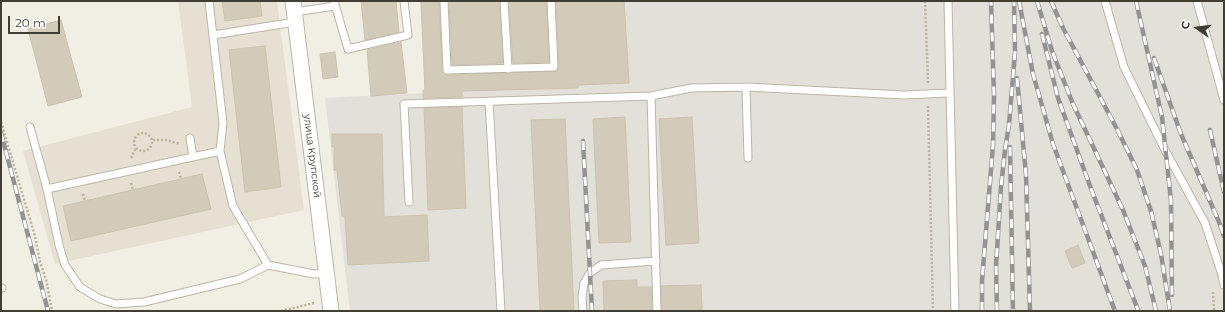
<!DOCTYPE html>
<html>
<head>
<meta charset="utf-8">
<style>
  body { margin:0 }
  #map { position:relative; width:1225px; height:312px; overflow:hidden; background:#f1eee3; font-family:Montserrat,sans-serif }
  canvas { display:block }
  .frame { position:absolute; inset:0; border:2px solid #433e34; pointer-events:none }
  .north { position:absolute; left:1177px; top:8px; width:40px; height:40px; -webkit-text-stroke:3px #fff; paint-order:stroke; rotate:284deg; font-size:11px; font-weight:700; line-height:16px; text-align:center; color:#433e34 }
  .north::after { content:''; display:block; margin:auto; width:14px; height:18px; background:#433e34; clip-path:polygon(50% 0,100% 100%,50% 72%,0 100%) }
  .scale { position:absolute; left:8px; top:16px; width:52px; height:18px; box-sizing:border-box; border:2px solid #433e34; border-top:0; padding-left:5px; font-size:12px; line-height:14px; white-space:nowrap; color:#433e34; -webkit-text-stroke:3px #fff; paint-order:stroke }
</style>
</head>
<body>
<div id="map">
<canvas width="1225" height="312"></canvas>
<div class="frame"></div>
<div class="north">С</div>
<div class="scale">20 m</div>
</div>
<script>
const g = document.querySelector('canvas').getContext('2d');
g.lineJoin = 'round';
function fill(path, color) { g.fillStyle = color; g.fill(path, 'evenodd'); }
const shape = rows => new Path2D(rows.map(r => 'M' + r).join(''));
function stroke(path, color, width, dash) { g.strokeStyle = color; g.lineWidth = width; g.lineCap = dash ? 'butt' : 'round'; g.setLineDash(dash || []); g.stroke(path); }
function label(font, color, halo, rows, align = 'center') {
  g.font = font + ' Montserrat,sans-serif'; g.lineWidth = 3.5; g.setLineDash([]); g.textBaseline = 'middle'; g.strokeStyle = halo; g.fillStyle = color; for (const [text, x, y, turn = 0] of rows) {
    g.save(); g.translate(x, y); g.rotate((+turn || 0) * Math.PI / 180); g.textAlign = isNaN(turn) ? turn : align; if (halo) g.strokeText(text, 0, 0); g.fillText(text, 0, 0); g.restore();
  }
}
const residential = shape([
  [178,1,277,1,304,210,55,264,23,151,192,107]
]);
const industrial = shape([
  [420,1,1224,1,1224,311,350,311,325,98,425,93]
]);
const building = shape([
  [222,1,260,1,262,16,225,21,222,1],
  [361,1,396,1,399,32,365,40,361,1],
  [421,1,439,1,442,70,444,74,447,75,556,71,559,67,556,1,624,1,629,83,578,85,578,88,462,91,462,97,423,98,423,90,425,90,421,1],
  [449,1,499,1,503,63,452,65,449,1],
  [509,1,546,1,549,62,513,63,509,1],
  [61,20,82,97,48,106,28,29,61,20],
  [401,42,407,93,371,96,367,50,401,42],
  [265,46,281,187,245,192,229,50,265,46],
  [335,52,338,77,323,79,320,54,335,52],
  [462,107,466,208,428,210,424,108,462,107],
  [625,117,631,242,599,243,593,119,625,117],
  [692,117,699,243,666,245,659,119,692,117],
  [565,119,574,311,540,311,531,120,565,119],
  [332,134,382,134,384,217,427,215,429,261,348,265,345,216,342,216,337,170,334,170,334,147,332,147,332,134],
  [202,174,211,209,71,241,63,206,202,174],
  [1078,245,1085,263,1072,268,1065,251,1078,245],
  [637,280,637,287,651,287,652,311,604,311,603,281,637,280],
  [701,285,702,311,662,311,661,286,701,285]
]);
const path = shape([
  [925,1,928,83],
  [928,106,933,311],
  [1,122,35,236,40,262,46,279,52,311],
  '134 142a9 9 0 1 1 18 0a9 9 0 1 1-18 0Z',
  [153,140,166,140,180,144],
  [131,158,136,148],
  [179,172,181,179],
  [131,183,133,190],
  [83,194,85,201],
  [1213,292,1214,311],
  [281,311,314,303]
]);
const service = shape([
  [209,1,223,123,220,151,233,206,268,265],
  [334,1,348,49,408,35,404,1],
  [444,1,447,70,554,67,551,1],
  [504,1,508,69],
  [948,1,955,311],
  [1105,1,1124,67,1165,150,1205,223,1222,275,1224,285],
  [1197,1,1224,100],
  [294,12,335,6],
  [213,35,295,22],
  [746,87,748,158],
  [651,96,657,311],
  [489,101,501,311],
  [30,127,47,189,59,245,65,265,80,287,100,299,116,304,144,302,240,279,268,265,314,274,326,273],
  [190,138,193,157],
  [47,189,220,151],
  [409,202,404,104,651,96,691,88,746,87,904,95,949,93],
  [1,288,2,288],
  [583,311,582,297,584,283,590,273,601,265,656,261]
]);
const minor = shape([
  [293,1,331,311]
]);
const rail = shape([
  [1019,1,1033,74,1053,144,1115,311],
  [1037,1,1052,51,1073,104,1123,210,1145,266,1156,311],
  [1051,1,1063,28,1117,129,1137,170,1151,211,1161,254,1170,311],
  [1136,1,1162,117,1171,201,1172,295],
  [1042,34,1058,98,1090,186,1138,310],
  [1154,58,1181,134,1219,222,1224,236],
  [1017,78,1026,175,1030,311],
  [1210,130,1224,192],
  [1,133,48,311],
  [583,141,592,311],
  [1010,147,1013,311],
  [982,311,982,281,993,145,994,96,991,1],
  [997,311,996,266,1001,187,1005,150,1009,125,1015,52,1014,1]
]);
const streetNames = [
  ["улица Крупской",312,156,83]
];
fill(residential, '#e5e0d2');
fill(industrial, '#e3dfd9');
fill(building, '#d2cbb9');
stroke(building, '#ccc3ad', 1);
stroke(service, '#bcb6a7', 9);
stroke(minor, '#bcb6a7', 17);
stroke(path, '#bdb398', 2.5, [2, 2]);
stroke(service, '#fff', 7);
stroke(minor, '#fff', 15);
stroke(rail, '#939393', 4.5);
stroke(rail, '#fff', 3, [9]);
label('10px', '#433e34', '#fff', streetNames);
</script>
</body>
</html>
